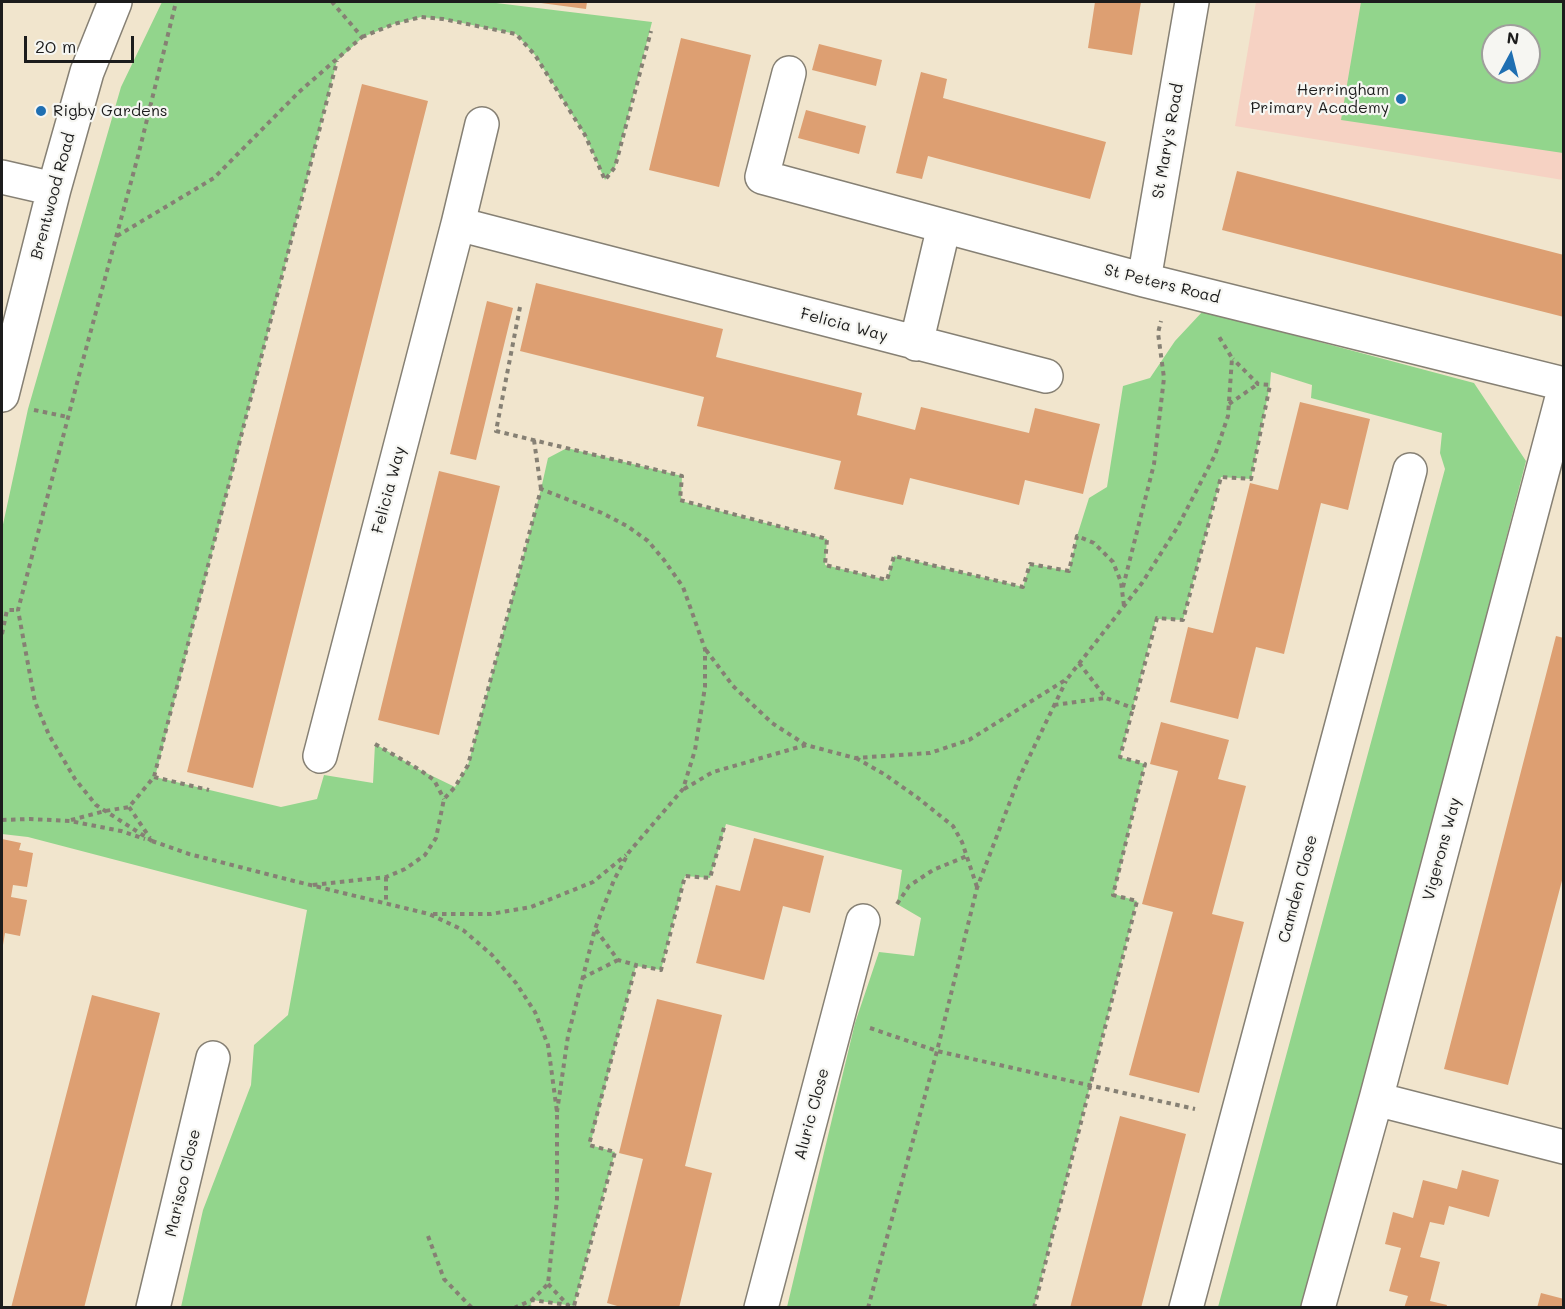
<!DOCTYPE html>
<html>
<head>
<meta charset="utf-8">
<style>
  body { margin:0 }
  #map { position:relative; width:1565px; height:1309px; overflow:hidden; background:#f1e5cd; font-family:Mali,sans-serif }
  canvas { display:block }
  .frame { position:absolute; inset:0; border:3px solid #1c1c1c; pointer-events:none }
  .north { position:absolute; left:1481px; top:24px; width:60px; height:60px; box-sizing:border-box; background:#f6f6f2; border:2px solid #9f9f9c; border-radius:50%; rotate:7deg; font-size:16px; font-weight:700; line-height:24px; text-align:center; color:#1c1c1c }
  .north::after { content:''; display:block; margin:auto; width:21px; height:27px; background:#1f6fb2; clip-path:polygon(50% 0,100% 100%,50% 72%,0 100%) }
  .scale { position:absolute; left:24px; top:36px; width:110px; height:27px; box-sizing:border-box; border:3px solid #1c1c1c; border-top:0; padding-left:8px; font-size:18px; line-height:21px; white-space:nowrap; color:#1c1c1c; -webkit-text-stroke:4px #f6f6f2; paint-order:stroke }
</style>
</head>
<body>
<div id="map">
<canvas width="1565" height="1309"></canvas>
<div class="frame"></div>
<div class="north">N</div>
<div class="scale">20 m</div>
</div>
<script>
const g = document.querySelector('canvas').getContext('2d');
g.lineJoin = 'round';
function fill(path, color) { g.fillStyle = color; g.fill(path, 'evenodd'); }
const shape = rows => new Path2D(rows.map(r => 'M' + r).join(''));
function stroke(path, color, width, dash) { g.strokeStyle = color; g.lineWidth = width; g.lineCap = dash ? 'butt' : 'round'; g.setLineDash(dash || []); g.stroke(path); }
function label(font, color, halo, rows, align = 'center') {
  g.font = font + ' Mali,sans-serif'; g.lineWidth = 4.5; g.setLineDash([]); g.textBaseline = 'middle'; g.strokeStyle = halo; g.fillStyle = color; for (const [text, x, y, turn = 0] of rows) {
    g.save(); g.translate(x, y); g.rotate((+turn || 0) * Math.PI / 180); g.textAlign = isNaN(turn) ? turn : align; if (halo) g.strokeText(text, 0, 0); g.fillText(text, 0, 0); g.restore();
  }
}
const built = shape([
  [1256,2,1563,2,1563,180,1235,126],
  [1493,36,1529,36,1529,72,1493,72]
]);
const green = shape([
  [162,2,488,2,652,22,615,167,605,180,585,135,535,55,516,34,443,19,421,17,394,24,363,37,337,61,155,777,281,807,317,799,324,775,373,783,375,744,420,770,455,787,468,765,541,489,548,458,567,448,682,476,681,501,827,539,825,565,887,580,894,556,1023,587,1030,564,1069,571,1077,536,1089,498,1107,487,1123,386,1150,378,1175,341,1203,311,1474,383,1526,461,1309,1307,1218,1307,1445,469,1440,453,1442,433,1311,398,1312,385,1271,372,1270,385,1251,479,1221,477,1183,620,1156,619,1120,757,1145,764,1114,894,1137,901,1034,1307,787,1307,855,1023,879,952,914,956,921,918,897,904,902,870,726,824,710,878,685,876,661,970,636,966,590,1145,615,1152,574,1306,532,1300,530,1308,181,1307,203,1210,251,1085,254,1045,288,1015,307,910,28,837,2,834,2,529,28,409,121,87],
  [1361,2,1563,2,1563,153,1341,120],
  [1493,36,1529,36,1529,72,1493,72]
]);
const building = shape([
  [541,2,587,2,586,9,541,3],
  [1095,2,1141,2,1132,55,1088,48],
  [681,38,751,55,719,187,649,170],
  [819,44,882,60,876,86,812,70],
  [921,72,947,79,943,98,1106,142,1090,199,928,156,922,179,896,173],
  [362,84,428,101,253,788,187,772],
  [806,110,866,126,859,154,798,138],
  [1237,171,1564,255,1564,317,1222,230],
  [536,283,723,329,716,357,862,393,857,415,915,430,921,407,1029,433,1035,408,1100,424,1083,494,1025,480,1019,505,910,478,903,505,834,489,841,461,697,426,704,397,520,351],
  [487,301,513,308,476,460,450,454],
  [1300,402,1370,419,1348,510,1321,503,1284,654,1256,647,1238,719,1170,702,1188,627,1213,633,1250,483,1278,490],
  [439,471,500,486,439,735,378,720],
  [1556,636,1564,638,1564,873,1508,1085,1444,1069],
  [1161,722,1229,740,1218,779,1246,786,1212,914,1244,922,1199,1093,1129,1075,1173,912,1142,904,1178,771,1150,764],
  [754,838,824,856,810,913,783,906,764,980,696,963,716,885,740,891],
  [2,839,21,843,19,850,33,853,27,887,13,885,11,897,27,900,20,936,5,933,3,945,2,945],
  [92,995,160,1013,84,1308,11,1308],
  [657,999,722,1015,685,1166,712,1173,679,1308,624,1308,607,1303,643,1159,619,1153],
  [1120,1116,1186,1134,1141,1308,1070,1308],
  [1462,1170,1499,1180,1489,1217,1449,1206,1444,1225,1430,1222,1420,1257,1440,1262,1430,1301,1447,1305,1446,1308,1404,1308,1408,1296,1389,1291,1401,1248,1385,1244,1393,1212,1413,1218,1423,1180,1457,1189],
  [1541,1293,1564,1299,1564,1308,1537,1308]
]);
const path = shape([
  [362,37,394,24,421,17,443,19,516,34,535,55,585,135,605,180,615,167,651,31],
  [117,236,214,178,299,92,362,37,332,2],
  [520,307,496,431,682,476,680,500,827,539,825,565,887,580,894,556,1023,587,1030,564,1069,571,1077,536,1094,543,1113,562,1121,582,1124,606],
  [1229,404,1258,384],
  [34,410,68,417],
  [534,440,541,489],
  [1123,587,1154,464,1164,378,1158,333,1161,321],
  [2,634,7,610,18,610],
  [706,650,733,686,772,723,806,745,855,758,930,753,969,740,1067,679,1142,583,1177,528,1215,455,1228,416,1232,358,1218,335],
  [1079,663,1106,698,1133,708,1157,618,1183,620,1221,477,1251,479,1270,385,1258,384,1233,359],
  [1054,705,1105,698],
  [375,744,420,770,434,780,444,799],
  [856,758,884,774,918,798,953,826,962,842,977,887],
  [154,777,209,790],
  [684,789,713,772,806,745],
  [129,807,150,838],
  [2,820,30,819,70,821,121,831,145,839],
  [71,820,105,811,129,807,154,777,337,61],
  [152,841,96,805,75,779,49,735,35,702,18,610,83,360,138,156,176,2],
  [152,841,189,854,294,881,429,914,463,930,492,955,516,983,535,1012,548,1045,557,1112,557,1199,548,1284,532,1300,530,1308],
  [386,877,386,903],
  [313,885,386,877,405,869,425,855,436,838,444,799,455,787,468,765,541,489,602,513,627,526,648,541,664,560,683,587,705,649,705,687,695,750,683,789,629,852,614,880,595,929,568,1036,557,1112],
  [897,904,909,886,933,870,967,856],
  [433,914,491,914,531,907,593,882,626,855],
  [596,930,618,960,636,965],
  [582,978,618,960],
  [870,1028,937,1051,1195,1109],
  [428,1236,444,1279,472,1308],
  [548,1284,569,1306,574,1306,615,1152,589,1145,636,965,661,970,685,876,710,878,725,824],
  [514,1308,532,1300,568,1305],
  [868,1308,937,1051,977,888,1019,778,1066,681],
  [1034,1308,1137,901,1113,895,1145,764,1120,757,1133,708]
]);
const minor = shape([
  [789,73,762,177,1144,280,1564,384],
  [2,177,54,189],
  [458,224,482,124],
  [1144,280,1192,2],
  [916,344,944,226],
  [2,395,54,189,87,72,115,2],
  [320,756,458,224,1046,376],
  [1376,1099,1564,1147],
  [153,1308,213,1058],
  [761,1308,863,921],
  [1186,1308,1410,470],
  [1318,1308,1376,1099,1564,390]
]);
const markers = [
  [1401,99,6,"#1f6fb2"],
  [41,111,6,"#1f6fb2"]
];
const poiNames = [
  ["Herringham",1389,90],
  ["Primary Academy",1389,108],
  ["Rigby Gardens",53,111,"left"]
];
const streetNames = [
  ["St Mary's Road",1168,141,-80],
  ["Brentwood Road",53,196,-75],
  ["St Peters Road",1162,284,14],
  ["Felicia Way",844,325,15],
  ["Felicia Way",389,490,-75],
  ["Vigerons Way",1442,849,-75],
  ["Camden Close",1298,889,-75],
  ["Aluric Close",812,1114,-75],
  ["Marisco Close",183,1183,-77]
];
fill(built, '#f6d2c3');
fill(green, '#92d58c');
fill(building, '#dd9f72');
stroke(minor, '#868074', 36);
stroke(path, '#868074', 4, [4.5, 4.5]);
stroke(minor, '#fff', 33);
for (const [x, y, r, color] of markers) { const dot = new Path2D(); dot.arc(x, y, r, 0, 2 * Math.PI); g.fillStyle = color; g.fill(dot); stroke(dot, '#f6f6f2', 2); }
label('16px', '#1c1c1c', '#f6f6f2', poiNames, 'right');
label('16px', '#1c1c1c', '#f6f6f2', streetNames);
</script>
</body>
</html>
